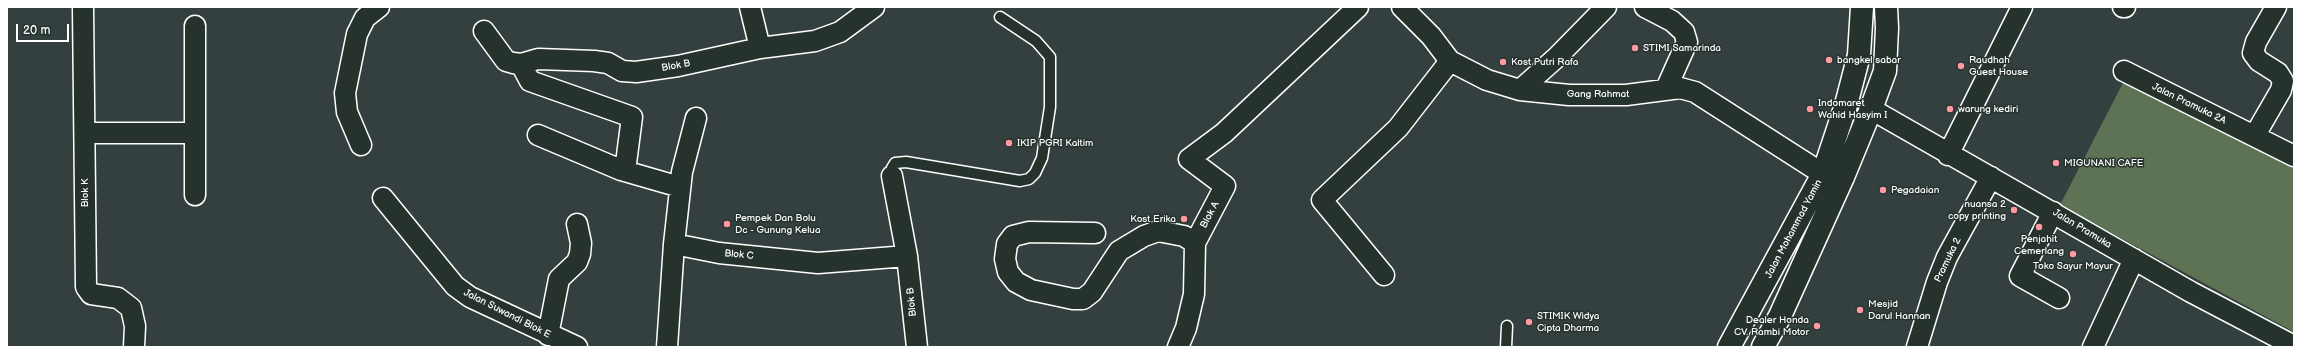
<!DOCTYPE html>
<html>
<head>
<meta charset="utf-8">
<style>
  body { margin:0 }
  #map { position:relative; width:2301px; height:354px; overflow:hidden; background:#344040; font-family:"Balsamiq Sans",sans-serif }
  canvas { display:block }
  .frame { position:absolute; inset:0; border:8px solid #fff; pointer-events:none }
  .scale { position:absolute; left:16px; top:24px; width:53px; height:18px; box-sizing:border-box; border:2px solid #fff; border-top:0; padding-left:5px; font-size:12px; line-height:14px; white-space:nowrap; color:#fff; -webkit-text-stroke:3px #26332d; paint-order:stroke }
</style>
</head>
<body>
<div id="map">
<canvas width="2301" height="354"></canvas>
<div class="frame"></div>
<div class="scale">20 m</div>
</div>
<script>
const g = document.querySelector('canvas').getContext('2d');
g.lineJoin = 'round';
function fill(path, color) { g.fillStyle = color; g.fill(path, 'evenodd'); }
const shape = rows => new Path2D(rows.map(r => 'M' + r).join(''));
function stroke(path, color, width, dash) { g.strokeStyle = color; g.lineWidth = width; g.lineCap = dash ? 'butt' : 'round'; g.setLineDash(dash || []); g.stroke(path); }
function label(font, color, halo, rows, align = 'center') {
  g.font = font + ' "Balsamiq Sans",sans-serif'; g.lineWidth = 3; g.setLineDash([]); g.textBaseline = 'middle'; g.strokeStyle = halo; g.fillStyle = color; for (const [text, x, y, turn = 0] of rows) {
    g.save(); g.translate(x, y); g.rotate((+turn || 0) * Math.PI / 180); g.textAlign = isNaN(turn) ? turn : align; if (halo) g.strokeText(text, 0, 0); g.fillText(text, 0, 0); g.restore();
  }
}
const green = shape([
  [2126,77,2294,167,2294,332,2060,205]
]);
const service = shape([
  [892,176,892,168,895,163,906,162,1020,181,1029,179,1035,173,1042,158,1050,107,1050,57,1036,41,1000,17],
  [1506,347,1507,326]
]);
const minor = shape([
  [83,7,86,287,91,294,118,298,131,308,135,326,134,347],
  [750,7,760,48],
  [1402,7,1431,36,1450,61,1487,80,1520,90,1569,95,1626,95,1680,88,1695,92,1823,174],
  [1645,7,1672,21,1684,32,1687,42,1666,89],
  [2123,7,2125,7],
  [484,31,506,61,513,63,521,64,538,59,594,61,608,63,622,71,636,72,678,66,760,48,815,41,840,32,874,7],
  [521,64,530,81,632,117,625,171],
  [2124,71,2294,156],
  [1520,90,1557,57,1606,7],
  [1871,109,2191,292,2294,346],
  [85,133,195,133,195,26],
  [195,133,195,195],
  [538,135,621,170,680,187],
  [2255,135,2281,90,2283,81,2278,73,2259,61,2253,53,2256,42,2276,7],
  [361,145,347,112,345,93,357,34,365,18,379,7],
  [1948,155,2022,7],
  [892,176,907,256,917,347],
  [383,198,455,286,470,297,577,347],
  [2053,212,2020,276,2059,298],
  [1095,233,1029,232,1013,236,1007,244,1005,259,1008,272,1016,282,1031,290,1073,299,1083,299,1092,292,1119,251,1144,236,1158,231,1184,236,1195,243],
  [674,244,682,172,696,118],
  [1384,275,1322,200,1398,128,1450,61],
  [548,335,559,279,577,262,580,254,581,243,577,224],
  [667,347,674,244,719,253,818,263,907,256],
  [1178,347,1186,328,1194,294,1195,243,1225,186,1189,159,1224,133,1358,7],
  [1917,347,1937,282,1947,257,1991,177],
  [2093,347,2134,259]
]);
const primary = shape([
  [1729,347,1823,174,1846,105,1859,55,1862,7],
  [1763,347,1780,316,1843,177,1871,109,1885,71,1887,28,1886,7]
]);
const markers = [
  [1635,48,4,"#ff9aa2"],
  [1829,60,4,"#ff9aa2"],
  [1503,62,4,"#ff9aa2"],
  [1961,66,4,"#ff9aa2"],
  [1810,109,4,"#ff9aa2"],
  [1950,109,4,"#ff9aa2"],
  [1009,143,4,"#ff9aa2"],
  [2056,163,4,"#ff9aa2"],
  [1883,190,4,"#ff9aa2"],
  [2014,210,4,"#ff9aa2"],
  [1184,219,4,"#ff9aa2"],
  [727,224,4,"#ff9aa2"],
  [2039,227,4,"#ff9aa2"],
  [2073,254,4,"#ff9aa2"],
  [1860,310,4,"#ff9aa2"],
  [1529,322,4,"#ff9aa2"],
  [1817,326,4,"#ff9aa2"]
];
const poiNames = [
  ["STIMI Samarinda",1643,48],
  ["bangkel sabar",1837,60],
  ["Raudhah",1969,60],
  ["Guest House",1969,72],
  ["Kost Putri Rafa",1511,62],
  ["Indomaret",1818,103],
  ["Wahid Hasyim I",1818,115],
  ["warung kediri",1958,109],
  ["IKIP PGRI Kaltim",1017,143],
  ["MIGUNANI CAFE",2064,163],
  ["Pegadaian",1891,190],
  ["nuansa 2",2006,204,"right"],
  ["copy printing",2006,216,"right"],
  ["Pempek Dan Bolu",735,218],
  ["Dc - Gunung Kelua",735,230],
  ["Kost Erika",1176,219,"right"],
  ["Penjahit",2039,239,"center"],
  ["Cemerlang",2039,251,"center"],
  ["Toko Sayur Mayur",2073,266,"center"],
  ["Mesjid",1868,304],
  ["Darul Hannan",1868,316],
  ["STIMIK Widya",1537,316],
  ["Cipta Dharma",1537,328],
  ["Dealer Honda",1809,320,"right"],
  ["CV. Rambi Motor",1809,332,"right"]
];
const streetNames = [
  ["Blok B",676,66,-10],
  ["Gang Rahmat",1598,94],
  ["Jalan Pramuka 2A",2189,104,26],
  ["Blok K",85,193,-90],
  ["Blok A",1210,215,-62],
  ["Jalan Mohammad Yamin",1794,229,-62],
  ["Jalan Pramuka",2082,229,31],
  ["Blok C",739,255,5],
  ["Pramuka 2",1948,260,-64],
  ["Blok B",912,302,-96],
  ["Jalan Suwandi Blok E",507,314,27]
];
fill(green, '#5e7254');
stroke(service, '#fff', 13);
stroke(minor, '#fff', 23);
stroke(primary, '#fff', 25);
stroke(service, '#26332d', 10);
stroke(minor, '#26332d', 20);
stroke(primary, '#26332d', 22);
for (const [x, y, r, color] of markers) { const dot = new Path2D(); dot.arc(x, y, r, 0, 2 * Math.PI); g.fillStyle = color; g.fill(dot); stroke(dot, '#26332d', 1.5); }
label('10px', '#fff', '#26332d', poiNames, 'left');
label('10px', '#fff', '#26332d', streetNames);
</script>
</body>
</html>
